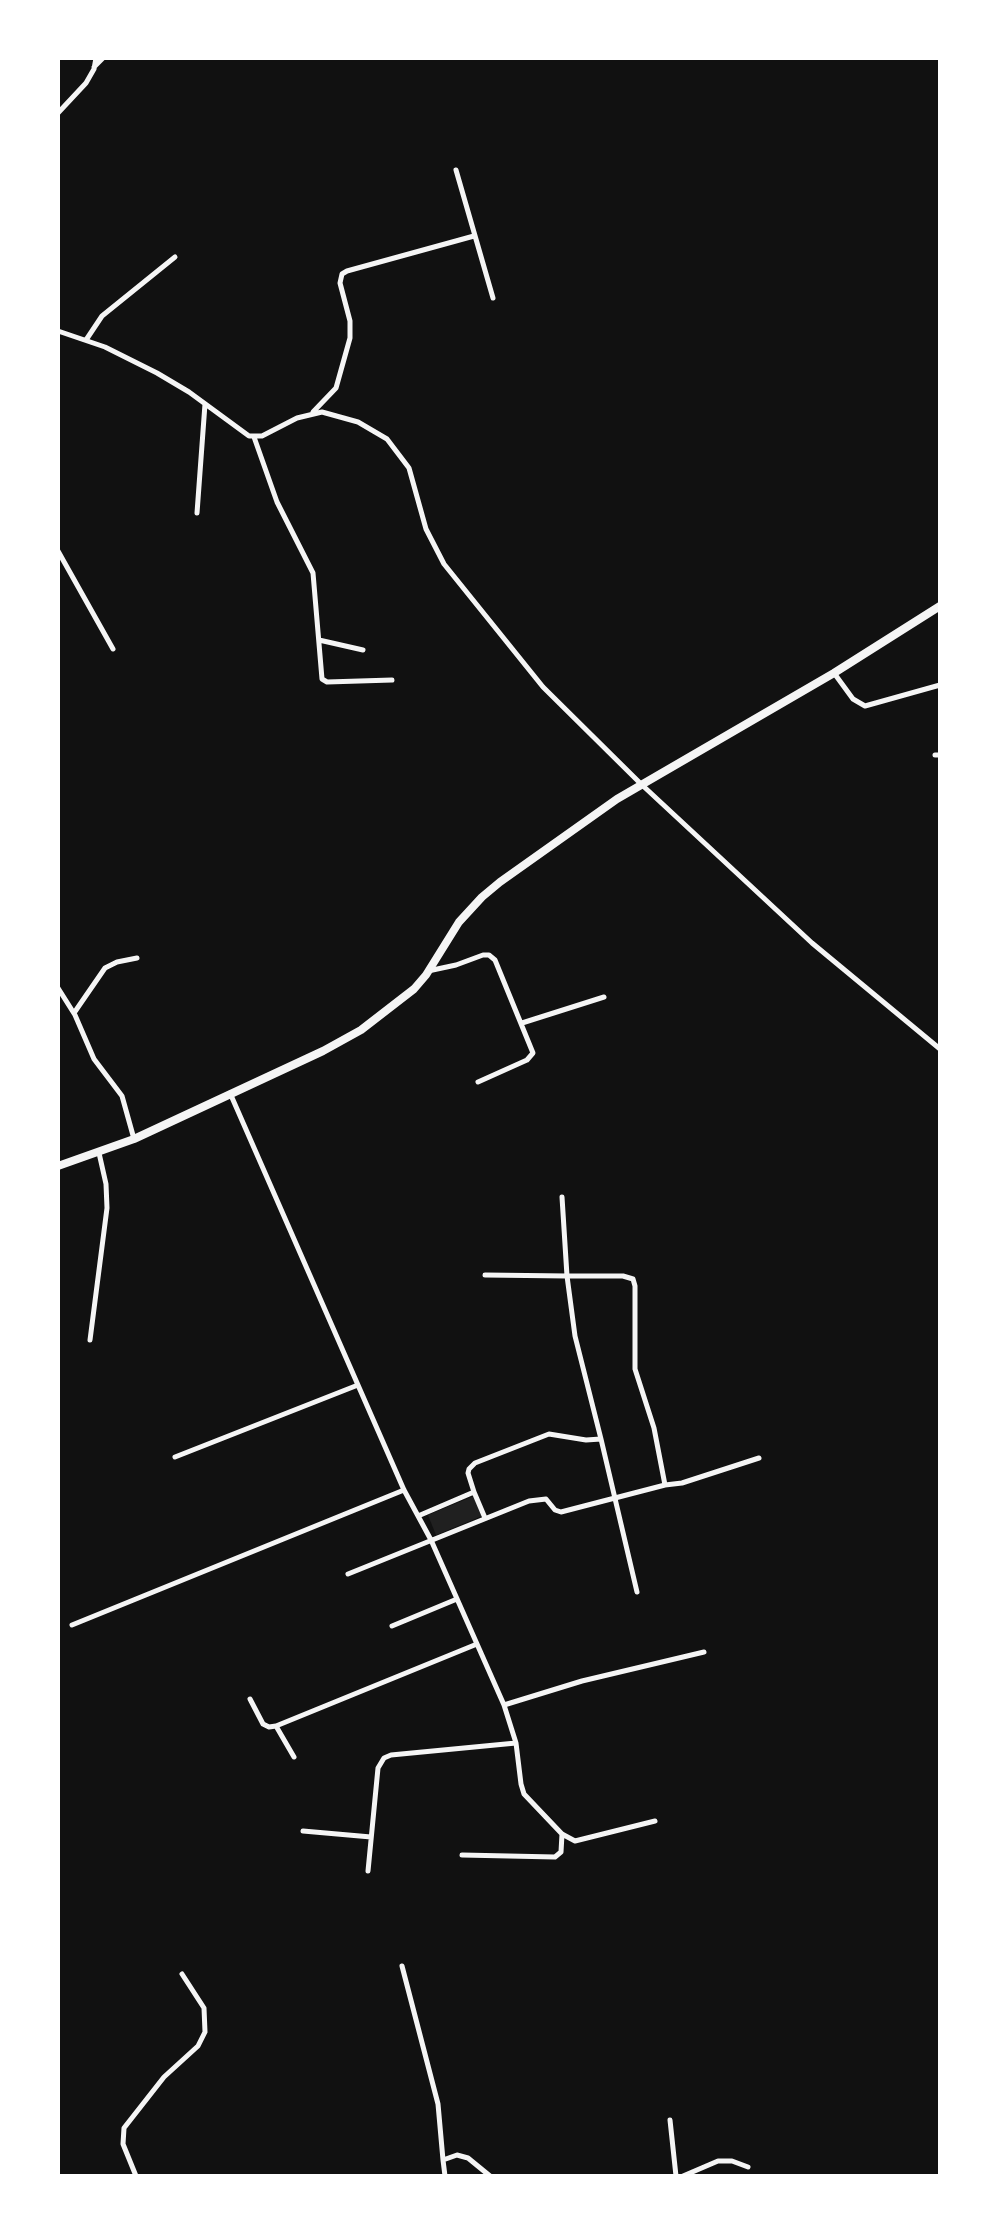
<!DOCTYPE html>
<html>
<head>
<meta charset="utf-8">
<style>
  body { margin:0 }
  #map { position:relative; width:998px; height:2234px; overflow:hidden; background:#111; font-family:"Fira Sans",sans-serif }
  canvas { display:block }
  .frame { position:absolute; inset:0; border:60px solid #fff; pointer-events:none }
</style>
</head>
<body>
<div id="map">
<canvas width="998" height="2234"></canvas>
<div class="frame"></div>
</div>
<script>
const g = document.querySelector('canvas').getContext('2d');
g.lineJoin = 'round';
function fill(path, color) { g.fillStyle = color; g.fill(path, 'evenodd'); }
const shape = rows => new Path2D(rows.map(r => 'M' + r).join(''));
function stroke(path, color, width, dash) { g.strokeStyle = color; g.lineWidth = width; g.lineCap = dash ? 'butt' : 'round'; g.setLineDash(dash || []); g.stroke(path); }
const green = shape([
  [474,1496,482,1516,436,1535,428,1515]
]);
const minor = shape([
  [94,67,103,58],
  [58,113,86,83,94,69,96,58],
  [456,170,493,298],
  [58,331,105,347,157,373,189,392,249,436,262,436,297,418,322,412,358,422,387,439,409,468,426,529,444,564,543,687,641,784,812,943,940,1049],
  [86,340,102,316,175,257],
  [313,412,336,388,350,338,350,321,340,283,342,274,347,271,474,236],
  [254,437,277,502,313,573,322,679,327,682,392,680],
  [197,513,205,404],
  [58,551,113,649],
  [319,640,363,650],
  [834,673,853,699,865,706,940,685],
  [935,755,940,755],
  [428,971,456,965,483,955,489,955,495,960,533,1053,527,1060,478,1082],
  [58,988,75,1015,94,1059,122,1096,134,1139],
  [74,1013,105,968,117,962,137,958],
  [522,1023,604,997],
  [230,1093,404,1490,431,1540,504,1705,516,1743,521,1784,524,1794,562,1834,575,1841,655,1821],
  [485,1275,567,1276,562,1197],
  [90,1340,107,1208,106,1184,99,1153],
  [601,1439,637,1592],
  [175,1457,358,1385],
  [665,1485,682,1483,759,1458],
  [474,1492,485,1518],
  [348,1574,529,1501,546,1499,555,1510,561,1512,665,1485,654,1428,635,1369,635,1286,633,1279,623,1276,567,1276,575,1336,601,1439,586,1440,549,1434,475,1463,469,1469,468,1473,474,1492,418,1516],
  [72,1625,404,1490],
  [392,1626,457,1599],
  [250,1699,263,1724,269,1727,276,1726,294,1757],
  [504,1705,582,1681,704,1652],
  [276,1726,477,1644],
  [303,1831,371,1837],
  [462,1855,555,1857,561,1852,562,1834],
  [368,1871,378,1768,384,1758,391,1755,516,1743],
  [402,1966,438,2104,443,2160],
  [670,2120,676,2176],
  [136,2176,123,2144,124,2128,164,2077,198,2046,205,2032,204,2008,182,1974],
  [445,2176,443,2160,457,2155,468,2158,490,2176],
  [683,2176,718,2161,732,2161,748,2167]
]);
const secondary = shape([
  [58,1166,134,1139,323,1051,361,1030,414,989,426,975,459,922,482,897,500,882,617,799,834,673,940,606]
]);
fill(green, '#202020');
stroke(minor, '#f5f5f5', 5);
stroke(secondary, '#f5f5f5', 8);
</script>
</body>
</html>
